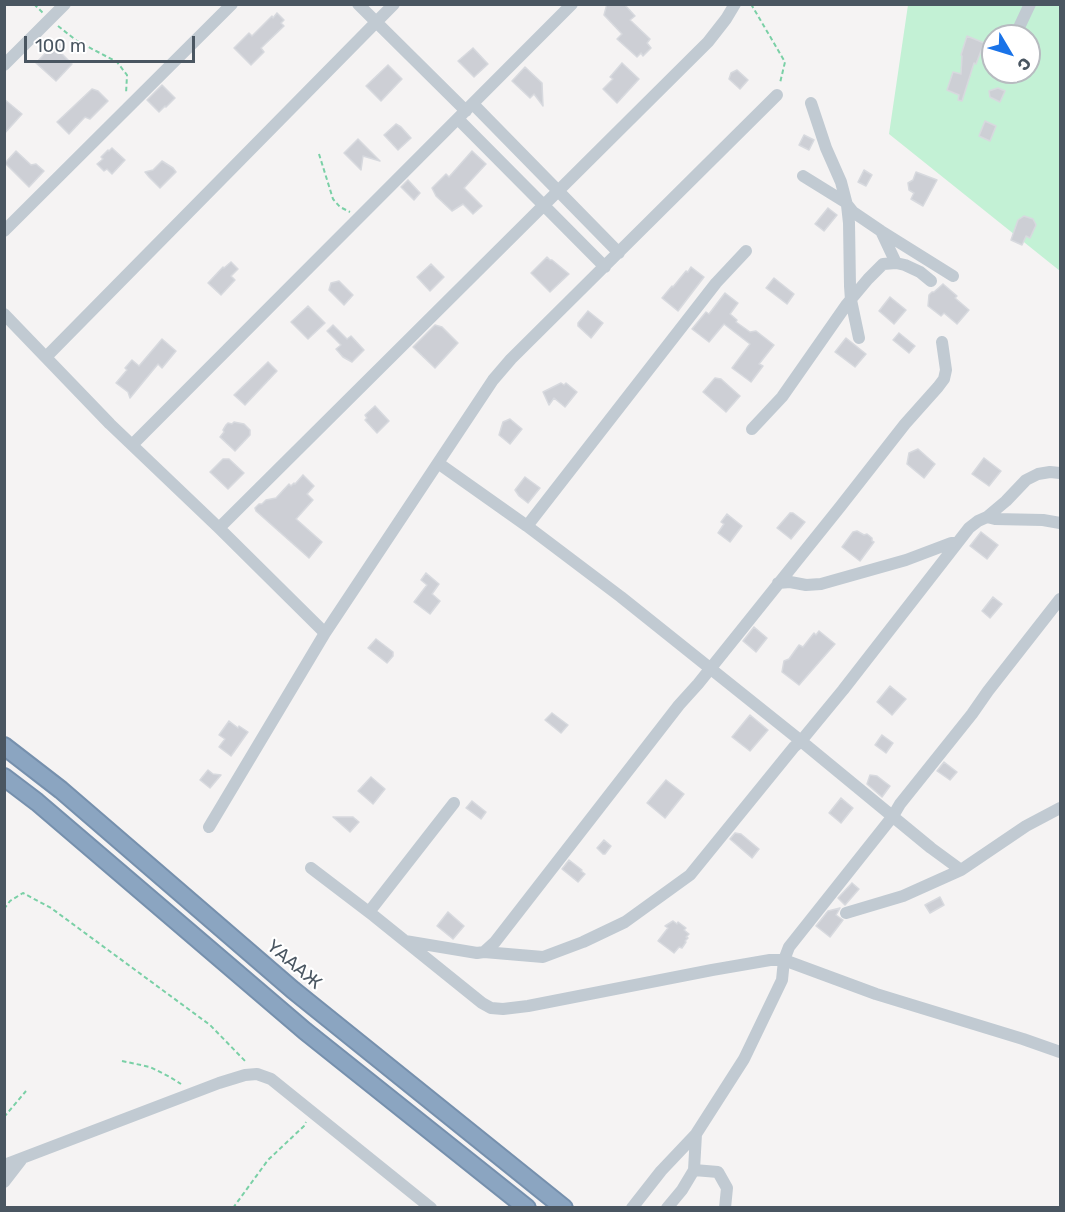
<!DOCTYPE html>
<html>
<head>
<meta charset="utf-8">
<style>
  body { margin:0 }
  #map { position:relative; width:1065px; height:1212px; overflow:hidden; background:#f5f3f3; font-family:Rubik,sans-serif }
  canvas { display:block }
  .frame { position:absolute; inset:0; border:6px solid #4a5661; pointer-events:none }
  .north { position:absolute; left:981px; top:24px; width:60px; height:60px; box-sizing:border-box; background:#fff; border:2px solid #b7bbc0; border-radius:50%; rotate:128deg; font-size:16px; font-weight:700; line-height:24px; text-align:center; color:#4a5661 }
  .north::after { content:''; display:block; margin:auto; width:21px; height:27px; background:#1a73e8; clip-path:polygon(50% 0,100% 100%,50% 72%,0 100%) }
  .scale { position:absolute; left:24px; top:36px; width:171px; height:27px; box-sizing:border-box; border:3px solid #4a5661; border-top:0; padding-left:8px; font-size:18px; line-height:21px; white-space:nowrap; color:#4a5661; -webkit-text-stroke:4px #fff; paint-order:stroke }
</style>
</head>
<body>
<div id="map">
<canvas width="1065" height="1212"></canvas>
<div class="frame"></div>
<div class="north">С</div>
<div class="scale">100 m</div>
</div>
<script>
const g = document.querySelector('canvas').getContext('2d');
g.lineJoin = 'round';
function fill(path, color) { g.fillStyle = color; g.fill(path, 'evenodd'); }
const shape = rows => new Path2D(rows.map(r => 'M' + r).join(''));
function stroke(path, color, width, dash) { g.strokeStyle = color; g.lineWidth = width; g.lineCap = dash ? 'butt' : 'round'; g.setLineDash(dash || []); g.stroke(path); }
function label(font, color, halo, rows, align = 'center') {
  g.font = font + ' Rubik,sans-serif'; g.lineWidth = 4.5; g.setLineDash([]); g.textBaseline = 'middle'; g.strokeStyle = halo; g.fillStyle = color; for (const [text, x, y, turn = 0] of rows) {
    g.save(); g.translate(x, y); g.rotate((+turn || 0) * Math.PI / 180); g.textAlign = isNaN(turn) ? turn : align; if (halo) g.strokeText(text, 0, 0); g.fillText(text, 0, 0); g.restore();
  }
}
const green = shape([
  [908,5,1060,5,1060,271,889,134],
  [993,36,1029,36,1029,72,993,72]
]);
const building = shape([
  [607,4,624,4,635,16,630,20,650,39,647,43,651,48,643,56,641,53,637,57,617,39,622,34,604,15,607,4],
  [277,13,284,20,281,23,284,26,261,48,264,52,251,65,234,48,249,33,252,36,272,16,273,18,277,13],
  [967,36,984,43,976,64,974,63,962,101,958,100,959,95,947,90,953,72,961,74,962,56,961,55,967,36],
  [57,41,65,49,61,53,72,64,56,81,36,63,57,41],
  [473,48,488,64,474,77,458,61,473,48],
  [622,63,639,79,617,103,603,89,613,79,610,77,622,63],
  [388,65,402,79,381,101,366,86,388,65],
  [525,67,542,83,543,106,534,94,530,98,512,81,525,67],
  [737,70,748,80,740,89,729,79,731,73,737,70],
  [162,85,175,98,166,107,165,106,159,112,147,100,162,85],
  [998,88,1005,91,1000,102,990,97,989,91,998,88],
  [92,89,98,91,108,101,90,119,85,117,69,134,57,122,92,89],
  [4,99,22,114,4,134,4,99],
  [985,121,996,126,990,141,979,136,985,121],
  [396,124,401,127,411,138,398,150,384,135,396,124],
  [804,135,814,140,809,150,799,145,804,135],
  [358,139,380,161,363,156,361,170,344,153,358,139],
  [112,148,125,160,112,174,107,169,104,171,97,164,103,159,101,157,108,150,109,151,112,148],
  [16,151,31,165,36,164,44,171,29,187,5,163,16,151],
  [472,151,486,164,464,188,482,206,473,214,463,204,452,211,436,196,432,188,446,174,449,177,472,151],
  [162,161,173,168,176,172,160,188,149,177,145,172,153,170,162,161],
  [864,170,872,175,866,186,858,182,864,170],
  [916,172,937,180,923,206,911,199,914,193,909,190,908,183,913,180,916,172],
  [408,180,420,193,414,200,401,187,408,180],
  [828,208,837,215,824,231,815,224,828,208],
  [1024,216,1033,219,1036,225,1030,238,1026,236,1022,245,1011,240,1018,220,1024,216],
  [547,257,550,260,552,260,569,274,550,292,531,273,547,257],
  [231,262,238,269,231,276,235,280,221,295,208,283,223,267,224,268,231,262],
  [431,264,444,277,430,291,417,277,431,264],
  [691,267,704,277,678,311,662,298,672,286,673,287,686,271,688,272,691,267],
  [774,278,794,294,787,304,766,288,774,278],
  [339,281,353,295,344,305,329,290,331,283,339,281],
  [943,284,957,296,955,298,969,310,957,324,944,313,941,316,928,306,929,295,932,292,934,292,943,284],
  [725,293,738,303,730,314,737,320,736,322,750,332,756,331,774,345,759,364,763,366,751,382,732,368,750,344,724,324,709,342,692,329,706,312,709,314,725,293],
  [890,297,906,310,894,324,879,311,890,297],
  [308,306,325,323,308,339,291,322,308,306],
  [588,311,603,323,591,338,578,326,578,323,588,311],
  [333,325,347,339,351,336,364,350,352,362,343,357,336,349,341,345,327,331,333,325],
  [435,325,442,327,458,343,435,368,413,347,435,325],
  [899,333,915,346,909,353,893,340,899,333],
  [846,338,866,354,855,367,835,352,846,338],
  [162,339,176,351,162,368,158,364,130,398,128,392,116,383,127,370,125,368,132,360,139,366,162,339],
  [268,362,277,371,245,405,234,395,268,362],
  [715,378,721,379,740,396,726,412,703,392,715,378],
  [561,383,564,385,566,383,577,392,565,407,554,398,549,405,543,392,561,383],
  [375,406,389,421,377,433,365,420,367,418,365,415,375,406],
  [510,419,522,429,510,444,499,435,503,422,510,419],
  [234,422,244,424,250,430,250,435,235,451,220,437,224,432,223,430,226,425,228,423,232,424,234,422],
  [918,449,935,464,924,478,907,464,909,453,918,449],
  [984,458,1001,471,989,486,972,474,984,458],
  [223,459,229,459,244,473,228,489,210,472,223,459],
  [303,475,314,486,307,494,313,500,296,519,322,542,309,558,256,511,255,508,259,504,262,504,266,500,276,498,289,484,291,486,294,483,295,484,303,475],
  [525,477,540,488,528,503,519,496,515,490,525,477],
  [790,513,793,513,805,522,791,539,777,528,790,513],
  [727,514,742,526,730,542,718,533,724,524,721,522,727,514],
  [857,531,864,535,867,534,872,538,872,541,874,542,860,561,842,547,853,532,857,531],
  [981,532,998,545,987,559,970,546,981,532],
  [426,573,439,584,432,594,440,601,430,614,414,602,427,585,421,580,426,573],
  [993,597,1002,604,990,618,982,611,993,597],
  [754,627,767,638,756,652,743,641,754,627],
  [819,631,835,644,799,685,782,672,784,661,789,659,799,645,803,647,814,633,816,635,819,631],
  [376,639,393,652,393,656,387,663,368,648,376,639],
  [890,686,906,699,892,715,877,702,890,686],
  [552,713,568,725,561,733,545,720,552,713],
  [750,715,768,730,750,751,732,737,750,715],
  [229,721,238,728,239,726,248,732,231,756,219,747,225,739,219,735,229,721],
  [882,735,893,743,886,753,875,745,882,735],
  [944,762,957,772,950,780,937,771,944,762],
  [208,770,213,774,221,775,210,788,200,780,208,770],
  [870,775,877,776,890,786,882,797,867,784,870,775],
  [371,777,385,789,373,804,358,791,371,777],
  [666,780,684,794,665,818,647,803,666,780],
  [841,798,853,808,841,823,829,813,841,798],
  [472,801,486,812,481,819,466,808,472,801],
  [333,817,353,817,359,822,350,832,333,817],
  [735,833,741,834,759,849,752,858,730,839,735,833],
  [604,840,611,846,605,854,603,854,597,848,604,840],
  [569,860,582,870,581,871,585,874,578,882,562,869,569,860],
  [852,883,859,889,845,905,838,898,852,883],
  [940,897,944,905,930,913,925,905,940,897],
  [840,908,836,915,843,920,830,937,816,926,828,911,840,908],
  [448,912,464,926,453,939,437,926,448,912],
  [673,921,677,924,678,922,686,928,684,930,689,934,686,937,688,938,685,941,686,942,682,948,679,947,674,953,658,941,668,928,665,926,673,921]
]);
const path = shape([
  [34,4,43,13],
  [751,4,785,62,780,83],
  [886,4,886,5],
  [58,26,77,41,117,62,127,75,126,94],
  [319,154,333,199,340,207,350,212],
  [4,909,10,901,23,893,51,908,210,1025,247,1063],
  [122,1061,150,1067,170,1077,181,1084],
  [4,1117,26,1091],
  [233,1208,268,1160,304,1126,306,1122]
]);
const minor = shape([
  [358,4,466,111],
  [1015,36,1030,4],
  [4,65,65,4],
  [811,103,826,148,841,182,847,205,849,223,850,286,851,300,859,338],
  [473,104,619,253],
  [458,119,605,267],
  [803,176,845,202,853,212,881,231,953,276],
  [4,231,232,4],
  [896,263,905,265,920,272,931,281],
  [4,314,110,424,219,528,325,633],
  [46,357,394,4],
  [752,429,782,397,847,304,868,279,883,264,896,263,881,231],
  [132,445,572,4],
  [438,463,527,526,621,597,801,741,931,848,961,870],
  [987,517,995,519,1043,520,1060,523],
  [527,526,716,283,746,251],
  [219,528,708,42,726,19,735,4],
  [778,583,790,582,806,585,821,584,906,560,951,543,956,543],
  [209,827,325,633,493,380,511,359,777,95],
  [311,868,374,916,482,1003,491,1008,503,1009,528,1006,712,970,770,960,784,960,876,994,1023,1039,1060,1052],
  [369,912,454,803],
  [846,913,903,896,961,870,1026,826,1060,808],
  [405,941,477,953,484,952,495,942,679,705,698,684,840,507,905,424,938,387,944,379,946,370,942,342],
  [484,952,543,957,583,942,625,922,690,875,794,747,801,741,843,690,969,528,978,521,987,517,1006,501,1026,480,1038,474,1050,472,1060,473],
  [4,1165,219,1083,245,1075,257,1074,271,1079,431,1208],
  [694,1170,718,1172,727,1188,725,1208],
  [4,1182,21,1160],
  [632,1208,661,1171,696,1134,744,1059,782,980,784,960,789,947,893,816,900,804,972,714,988,691,1060,599],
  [667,1208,682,1190,694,1170,696,1134]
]);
const highway = shape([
  [4,746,61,790,293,990,564,1208],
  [4,777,37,802,305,1031,527,1208]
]);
const streetNames = [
  ["ҮАААЖ",294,965,40]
];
fill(green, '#c3f1d5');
fill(building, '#cdcfd5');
stroke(building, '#d7d9de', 1.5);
stroke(highway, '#7690ad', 20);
stroke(path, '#7ad0a6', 2, [4.5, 3]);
stroke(minor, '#c1cad2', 12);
stroke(highway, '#8ba5c1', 16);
label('18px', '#4a5661', '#fff', streetNames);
</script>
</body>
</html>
